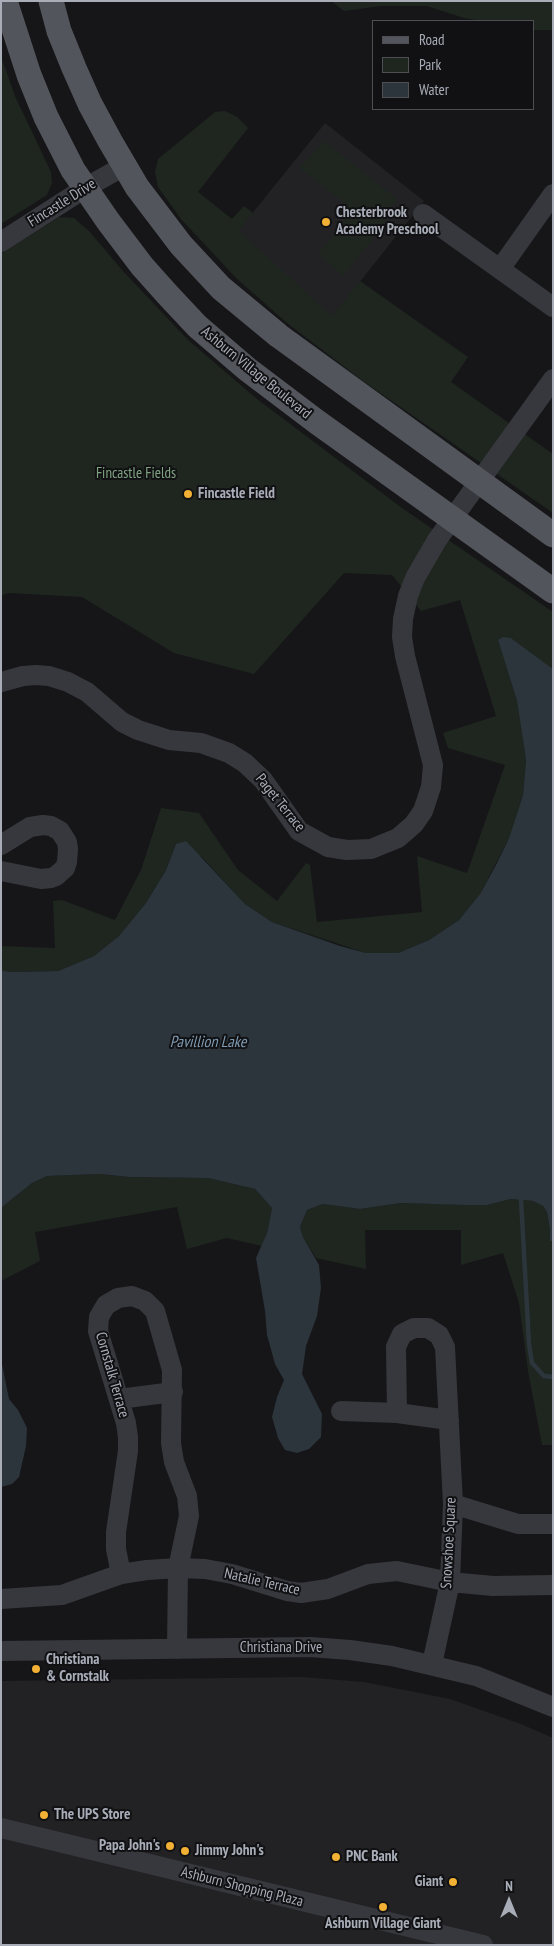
<!DOCTYPE html>
<html>
<head>
<meta charset="utf-8">
<style>
  body { margin:0 }
  #map { position:relative; width:554px; height:1946px; overflow:hidden; background:#161618; font-family:"PT Sans Narrow",sans-serif }
  canvas { display:block }
  .frame { position:absolute; inset:0; border:2px solid #a8adb8; pointer-events:none }
  .legend { position:absolute; left:372px; top:20px; width:162px; height:90px; box-sizing:border-box; background:#111113; border:1px solid #4d4f55; margin:0; padding:6px 9px; list-style:none; font-size:15px; color:#a8adb8 }
  .legend li { display:flex; align-items:center; gap:10px; height:25px }
  .legend b { width:25px; border:1px solid #4d4f55 }
  .north { position:absolute; left:484px; top:1876px; width:50px; height:50px; -webkit-text-stroke:4px #111113; paint-order:stroke; rotate:0deg; font-size:14px; font-weight:700; line-height:20px; text-align:center; color:#a8adb8 }
  .north::after { content:''; display:block; margin:auto; width:18px; height:22px; background:#a8adb8; clip-path:polygon(50% 0,100% 100%,50% 72%,0 100%) }
</style>
</head>
<body>
<div id="map">
<canvas width="554" height="1946"></canvas>
<div class="frame"></div>
<ul class="legend">
<li><b style="height:6px;background:#53555c"></b>Road</li>
<li><b style="height:14px;background:#1e261f"></b>Park</li>
<li><b style="height:14px;background:#2c353c"></b>Water</li>
</ul>
<div class="north">N</div>
</div>
<script>
const g = document.querySelector('canvas').getContext('2d');
g.lineJoin = 'round';
function fill(path, color) { g.fillStyle = color; g.fill(path, 'evenodd'); }
const shape = rows => new Path2D(rows.map(r => 'M' + r).join(''));
function stroke(path, color, width, dash) { g.strokeStyle = color; g.lineWidth = width; g.lineCap = dash ? 'butt' : 'round'; g.setLineDash(dash || []); g.stroke(path); }
function label(font, color, halo, rows, align = 'center') {
  g.font = font + ' "PT Sans Narrow",sans-serif'; g.lineWidth = 4; g.setLineDash([]); g.textBaseline = 'middle'; g.strokeStyle = halo; g.fillStyle = color; for (const [text, x, y, turn = 0] of rows) {
    g.save(); g.translate(x, y); g.rotate((+turn || 0) * Math.PI / 180); g.textAlign = isNaN(turn) ? turn : align; if (halo) g.strokeText(text, 0, 0); g.fillText(text, 0, 0); g.restore();
  }
}
const built = shape([
  [325,123,424,201,332,317,238,231],
  [302,1677,364,1682,450,1699,521,1724,553,1738,553,1945,1,1945,1,1681]
]);
const green = shape([
  [331,1,553,1,553,30,533,30,533,21,482,21,464,18,427,6,381,6,344,11],
  [1,56,15,96,51,172,52,183,47,195,1,224],
  [225,111,237,117,248,128,198,192,232,219,244,206,253,213,239,231,332,316,360,281,468,357,451,382,553,454,553,513,363,381,287,323,236,278,181,219,158,187,155,172,158,159,215,112],
  [324,141,397,199,375,236,343,276,318,254,353,210,300,168],
  [59,217,74,218,90,232,122,270,188,340,257,399,402,508,553,612,553,669,511,638,498,640,517,701,526,760,523,795,509,838,480,894,459,920,429,940,398,953,366,953,272,922,245,904,202,857,176,844,166,870,146,903,119,936,94,956,58,971,9,972,1,970,1,946,55,948,53,901,62,900,115,920,141,870,161,808,199,813,238,870,277,901,306,863,310,865,317,922,422,912,417,856,467,873,505,765,448,748,443,733,496,716,460,600,421,611,392,575,344,573,254,674,174,653,82,597,8,593,1,596,1,254],
  [100,1174,129,1177,208,1178,255,1189,272,1208,267,1233,262,1246,227,1238,187,1249,177,1207,35,1232,40,1261,1,1281,1,1208,32,1183,47,1176],
  [511,1199,533,1201,543,1206,547,1212,550,1230,550,1241,553,1241,553,1445,542,1445,528,1371,519,1303,503,1253,461,1265,461,1230,365,1230,366,1269,316,1258,303,1237,300,1227,307,1210,323,1204,360,1209,401,1203,487,1205]
]);
const water = shape([
  [503,637,511,638,553,669,553,1241,550,1241,550,1230,547,1212,543,1206,533,1201,511,1199,487,1205,465,1205,401,1203,360,1209,323,1204,307,1210,300,1227,303,1237,319,1265,321,1288,317,1316,306,1346,302,1374,322,1414,321,1437,309,1449,297,1453,285,1450,278,1438,272,1417,277,1397,284,1380,275,1364,267,1335,265,1311,256,1258,267,1233,272,1208,255,1189,208,1178,129,1177,100,1174,47,1176,32,1183,1,1208,1,970,10,972,58,971,94,956,119,936,146,903,166,870,176,844,186,841,245,904,272,922,340,946,366,953,398,953,429,940,459,920,480,894,496,865,509,838,523,795,526,760,517,701,498,640],
  [1,1359,9,1399,18,1410,27,1428,26,1446,19,1477,12,1484,1,1487]
]);
const stream = shape([
  [521,1199,529,1344,532,1363,544,1376,553,1377]
]);
const minor = shape([
  [423,214,553,307],
  [1,242,85,188,124,166],
  [500,269,553,194],
  [1,682,23,676,36,675,49,676,68,682,87,692,122,722,138,730,169,740,201,743,229,753,245,763,263,780,299,831,328,847,347,850,371,849,398,838,414,824,423,811,431,787,433,765,405,656,402,637,403,619,408,596,415,578,437,540,553,379],
  [1,845,30,827,43,825,51,826,60,831,67,842,68,849,67,862,65,868,56,876,51,878,41,879,1,871],
  [119,1399,173,1392],
  [341,1411,397,1413,449,1420],
  [397,1413,396,1347,402,1334,414,1328,428,1328,439,1335,445,1347,453,1504,450,1582,432,1664],
  [453,1504,518,1524,553,1524],
  [121,1574,116,1549,116,1532,128,1451,128,1437,126,1423,98,1331,99,1317,106,1305,118,1298,132,1296,145,1301,155,1311,172,1370,171,1443,174,1462,187,1496,189,1516,178,1568,177,1649],
  [1,1599,62,1595,121,1574,147,1570,178,1568,205,1569,232,1574,287,1591,301,1593,328,1589,368,1574,397,1571,450,1582,493,1586,553,1585],
  [1,1651,310,1647,350,1650,392,1656,476,1676,553,1707],
  [1,1828,483,1945]
]);
const major = shape([
  [5,1,29,75,46,117,73,170,108,221,142,266,167,294,197,326,247,369,317,422,553,591],
  [51,1,59,31,74,68,90,104,110,141,137,187,181,245,221,288,279,336,553,535]
]);
const markers = [
  [326,222,5,"#f2b134"],
  [188,494,5,"#f2b134"],
  [36,1669,5,"#f2b134"],
  [44,1815,5,"#f2b134"],
  [170,1846,5,"#f2b134"],
  [185,1851,5,"#f2b134"],
  [336,1857,5,"#f2b134"],
  [453,1882,5,"#f2b134"],
  [383,1907,5,"#f2b134"]
];
const streetNames = [
  ["Fincastle Drive",62,203,-32],
  ["Ashburn Village Boulevard",256,373,39],
  ["Paget Terrace",280,803,51],
  ["Cornstalk Terrace",112,1375,74],
  ["Snowshoe Square",449,1543,-87],
  ["Natalie Terrace",262,1582,13],
  ["Christiana Drive",281,1648],
  ["Ashburn Shopping Plaza",242,1887,14]
];
const poiNames = [
  ["Chesterbrook",336,213],
  ["Academy Preschool",336,230],
  ["Fincastle Field",198,494],
  ["Christiana",46,1660],
  ["& Cornstalk",46,1677],
  ["The UPS Store",54,1815],
  ["Papa John's",160,1846,"right"],
  ["Jimmy John's",195,1851],
  ["PNC Bank",346,1857],
  ["Giant",443,1882,"right"],
  ["Ashburn Village Giant",383,1924,"center"]
];
const parkNames = [
  ["Fincastle Fields",136,474]
];
const waterNames = [
  ["Pavillion Lake",208,1042]
];
fill(built, '#222225');
fill(green, '#1e261f');
fill(water, '#2c353c');
stroke(stream, '#2c353c', 4.5);
stroke(minor, '#37383d', 20);
stroke(major, '#53555c', 25);
for (const [x, y, r, color] of markers) { const dot = new Path2D(); dot.arc(x, y, r, 0, 2 * Math.PI); g.fillStyle = color; g.fill(dot); stroke(dot, '#111113', 2); }
label('15px', '#a8adb8', '#111113', streetNames);
label('bold 15px', '#a8adb8', '#111113', poiNames, 'left');
label('15px', '#7fa381', '#111113', parkNames);
label('italic 16px', '#7f9bb3', '#111113', waterNames);
</script>
</body>
</html>
